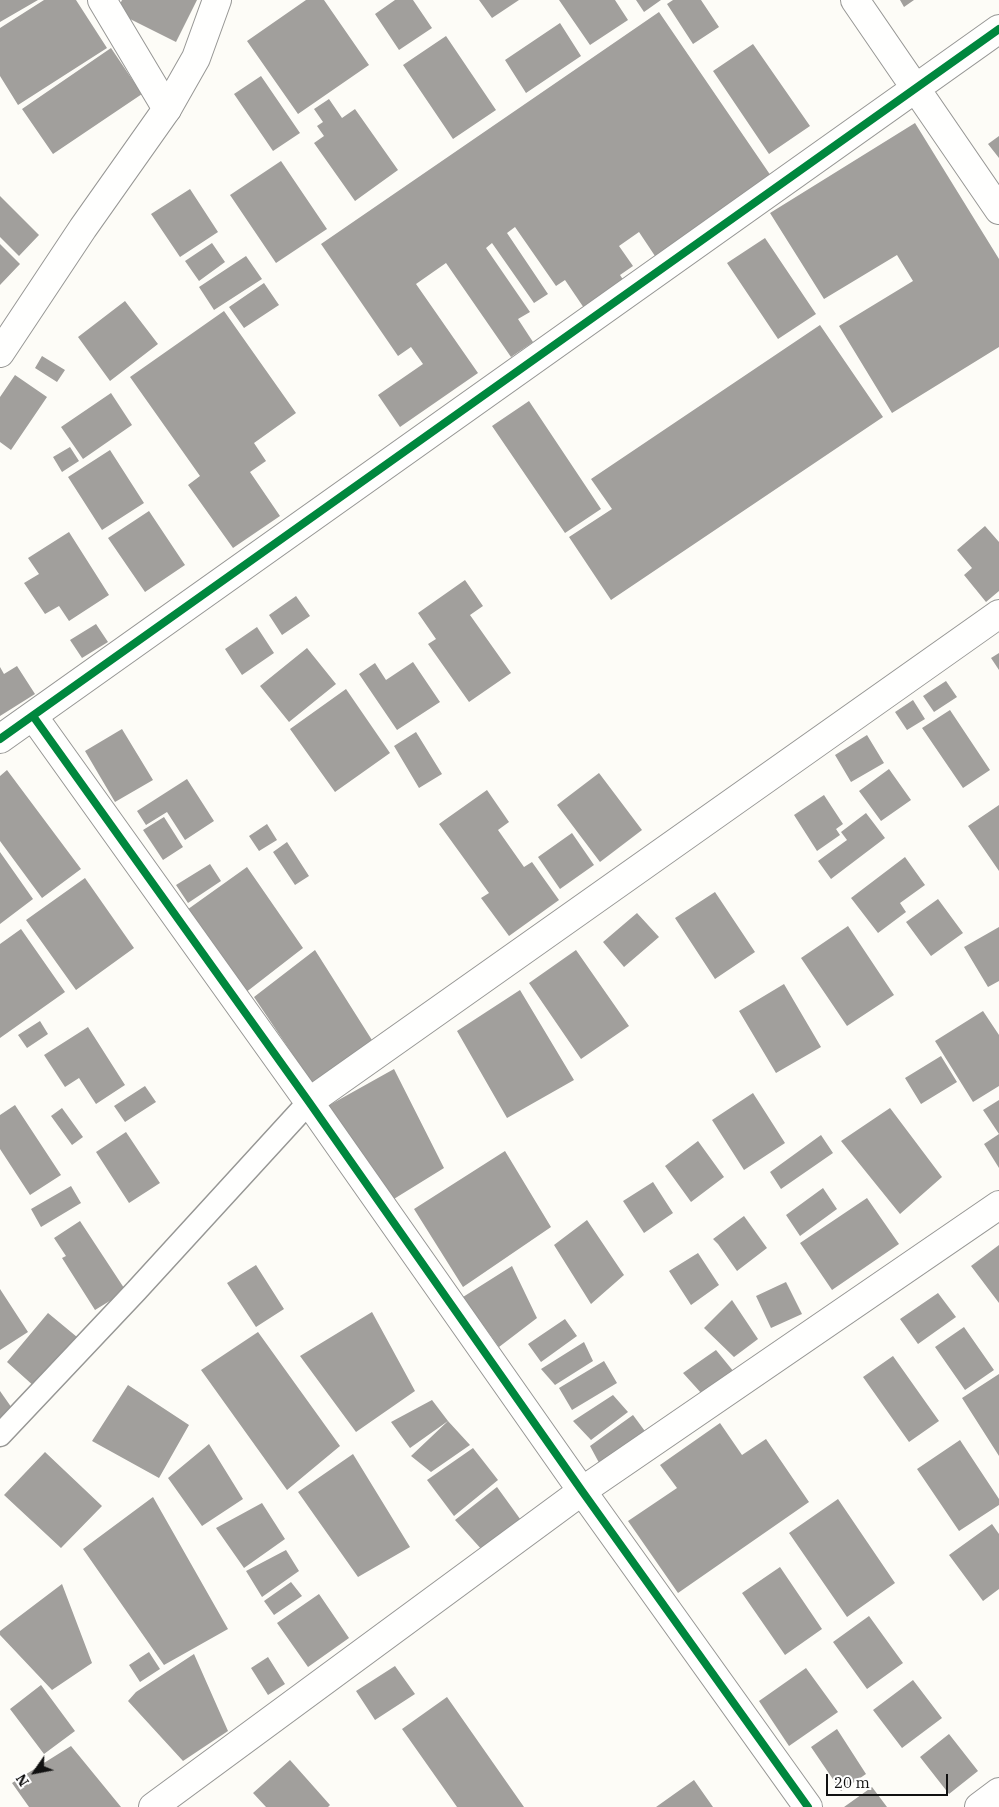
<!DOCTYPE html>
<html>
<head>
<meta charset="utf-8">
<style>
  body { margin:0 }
  #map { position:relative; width:999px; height:1807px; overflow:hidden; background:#fdfcf7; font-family:"IBM Plex Serif",serif }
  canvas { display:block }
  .north { position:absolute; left:10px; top:1747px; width:50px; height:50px; -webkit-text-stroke:4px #fff; paint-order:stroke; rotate:237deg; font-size:14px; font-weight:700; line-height:20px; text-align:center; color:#111 }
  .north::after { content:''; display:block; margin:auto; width:18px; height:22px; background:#111; clip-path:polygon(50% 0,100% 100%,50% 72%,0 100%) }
  .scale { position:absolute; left:826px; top:1774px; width:122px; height:22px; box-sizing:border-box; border:2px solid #111; border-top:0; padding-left:6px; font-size:15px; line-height:18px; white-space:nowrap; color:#111; -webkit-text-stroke:4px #fff; paint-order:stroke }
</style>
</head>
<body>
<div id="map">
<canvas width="999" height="1807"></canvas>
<div class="north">N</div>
<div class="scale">20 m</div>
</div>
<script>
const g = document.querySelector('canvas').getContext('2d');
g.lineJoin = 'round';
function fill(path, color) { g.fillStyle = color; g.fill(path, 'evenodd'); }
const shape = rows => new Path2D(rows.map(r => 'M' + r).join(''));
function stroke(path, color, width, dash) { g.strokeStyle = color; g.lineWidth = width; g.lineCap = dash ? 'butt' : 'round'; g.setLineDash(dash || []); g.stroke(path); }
const building = shape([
  [0,0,38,0,0,22],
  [44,0,76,0,107,48,18,105,0,76,0,28],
  [122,0,197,0,176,42,116,12],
  [306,0,324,0,369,65,298,114,247,41],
  [395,0,413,0,432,28,399,50,375,14],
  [479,0,519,0,492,18],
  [559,0,615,0,628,20,590,45],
  [636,0,661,0,644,12],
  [673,0,701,0,719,27,693,44,667,4],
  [900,0,914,0,904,7],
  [659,12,771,176,657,259,639,232,619,246,633,266,620,275,624,281,584,308,565,280,556,286,515,227,507,233,548,294,534,303,492,243,486,248,530,312,518,319,533,342,511,357,446,263,416,284,478,373,400,427,378,395,423,364,411,347,398,356,321,244],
  [560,23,581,56,526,93,505,60],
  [446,36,496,110,453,139,403,65],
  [753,44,810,126,769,154,713,71],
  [111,48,142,94,53,154,22,109],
  [261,76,300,133,273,151,234,94],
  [329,99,342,118,355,109,398,170,355,201,314,143,324,136,317,126,323,122,314,109],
  [915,123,999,259,999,347,892,413,839,326,913,281,897,255,824,299,770,213],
  [999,136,999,158,988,144],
  [281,161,327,229,276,263,230,195],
  [190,189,218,232,180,257,151,214],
  [0,196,39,235,19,256,0,237],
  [765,238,816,314,778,339,727,263],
  [212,243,225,262,199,281,185,261],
  [0,244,20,264,0,285],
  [246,256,262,279,214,310,199,287],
  [264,283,279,305,244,328,229,307],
  [125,301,158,344,110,381,78,337],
  [224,311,296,413,254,443,266,461,250,472,280,516,233,548,188,485,200,476,130,377],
  [820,325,883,417,611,600,569,537,612,509,591,479],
  [42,356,65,370,57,382,35,368],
  [15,375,47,397,11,450,0,442,0,397],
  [111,393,132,425,83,459,61,427],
  [529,401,601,509,565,533,492,426],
  [70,447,79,461,62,472,53,457],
  [110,450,144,503,102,530,68,477],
  [149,511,185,565,145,592,108,538],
  [985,526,999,542,999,591,986,602,964,575,972,568,957,550],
  [69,532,109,595,69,621,59,606,45,614,24,583,39,574,28,558],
  [465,580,483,606,470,615,511,673,469,702,428,644,436,639,418,613],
  [296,596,310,616,282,635,269,615],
  [96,624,108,642,82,658,70,640],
  [257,627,274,653,242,675,225,649],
  [307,648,336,684,289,722,260,686],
  [999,653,999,670,991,658],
  [413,662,440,702,397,730,359,674,375,663,386,680],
  [17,666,35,694,0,716,0,667,4,674],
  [946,681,957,697,934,712,923,696],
  [346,689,390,753,335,792,290,729],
  [913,700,925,719,907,730,895,712],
  [950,710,990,770,963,788,922,728],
  [122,729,153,780,115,802,85,751],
  [416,732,442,774,419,788,394,746],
  [867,735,884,763,851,782,835,755],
  [889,769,911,800,881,821,859,791],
  [7,770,81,869,42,898,0,841,0,776],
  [599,773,642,830,600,862,557,805],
  [187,779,214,821,185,840,167,812,146,825,137,811],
  [487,790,509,822,498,830,524,867,532,862,559,900,509,936,481,898,489,893,439,824],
  [824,795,843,824,836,829,840,835,817,851,794,815],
  [999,805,999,871,968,826],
  [866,813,885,838,831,879,818,861,847,840,841,832],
  [164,817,183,847,163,860,143,830],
  [267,824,277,840,259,851,249,836],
  [572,833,594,865,560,889,538,857],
  [287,842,309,876,295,885,273,852],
  [0,852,33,899,0,924],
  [905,857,925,885,900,903,906,912,878,933,851,898],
  [210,864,221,881,188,903,176,885],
  [247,867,303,948,245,993,184,912],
  [85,878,134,948,76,990,26,920],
  [715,892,755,952,715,979,675,918],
  [938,899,963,933,931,956,906,922],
  [637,913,659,937,624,967,603,942],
  [848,926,894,995,847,1026,801,958],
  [999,927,999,981,988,987,964,947],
  [21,929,65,992,0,1038,0,944],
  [315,950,377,1048,312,1083,254,997],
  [576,950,629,1026,581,1059,529,983],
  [784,984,821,1047,776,1073,739,1011],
  [520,990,574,1080,507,1118,457,1031],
  [983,1011,999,1035,999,1086,973,1102,935,1041],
  [40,1021,48,1034,27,1048,18,1035],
  [88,1027,125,1085,96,1104,79,1078,65,1087,44,1055],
  [941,1056,957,1082,921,1104,905,1078],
  [394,1069,444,1168,389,1202,326,1107],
  [145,1086,156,1102,125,1122,114,1106],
  [753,1093,785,1143,744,1170,712,1120],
  [999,1100,999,1134,983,1110],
  [15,1105,61,1175,30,1195,0,1149,0,1115],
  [62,1108,83,1137,72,1145,51,1116],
  [890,1108,942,1177,900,1214,841,1141],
  [126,1132,160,1183,129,1203,96,1152],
  [999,1134,999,1168,984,1144],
  [821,1135,833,1153,781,1189,770,1172],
  [698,1141,724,1177,691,1202,665,1166],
  [505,1151,551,1227,463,1287,414,1209],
  [653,1182,673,1213,644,1233,623,1201],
  [71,1186,81,1203,41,1227,31,1209],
  [823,1188,837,1209,800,1236,786,1215],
  [867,1198,899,1244,832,1290,800,1243],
  [744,1216,767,1248,737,1271,718,1244,713,1239],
  [587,1220,624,1275,591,1304,554,1245],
  [80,1221,126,1291,95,1310,62,1258,66,1256,54,1238],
  [999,1245,999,1303,971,1266],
  [698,1253,719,1285,691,1305,669,1271],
  [256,1265,284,1309,256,1327,227,1283],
  [512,1266,537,1318,499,1347,463,1297],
  [786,1282,802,1314,771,1328,756,1296],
  [0,1289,28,1332,0,1350],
  [938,1293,956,1317,918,1344,900,1319],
  [732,1300,758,1339,734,1357,704,1328],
  [372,1312,415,1391,356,1432,300,1356],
  [48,1313,77,1337,35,1387,7,1362],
  [565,1319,577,1336,541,1362,528,1344],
  [964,1327,994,1370,965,1390,935,1347],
  [258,1332,340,1446,287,1490,201,1370],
  [584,1342,593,1361,555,1385,541,1369],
  [716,1350,734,1372,702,1394,683,1373],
  [893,1356,939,1421,909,1442,863,1377],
  [604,1361,617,1383,572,1410,559,1388],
  [999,1374,999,1456,962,1398],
  [128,1385,189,1425,159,1478,92,1441],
  [0,1391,14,1411,0,1420],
  [613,1395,628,1412,591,1440,573,1421],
  [432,1400,448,1421,410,1448,391,1422],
  [633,1415,653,1442,604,1472,590,1446],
  [448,1421,470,1445,431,1472,411,1456],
  [720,1423,742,1455,766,1439,809,1502,678,1593,628,1521,677,1488,660,1465],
  [960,1440,999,1499,999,1505,959,1531,917,1469],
  [209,1444,243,1499,202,1526,168,1478],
  [473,1448,498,1480,454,1516,427,1480],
  [45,1452,102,1506,61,1548,4,1495],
  [353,1454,410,1547,358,1577,298,1492],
  [497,1487,523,1523,483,1551,455,1520],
  [153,1497,228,1629,164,1665,83,1549],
  [838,1499,895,1583,847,1617,789,1533],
  [262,1503,285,1539,244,1568,216,1528],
  [992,1524,999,1534,999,1589,983,1601,949,1555],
  [286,1550,299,1571,262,1597,246,1571],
  [780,1567,822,1629,785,1655,742,1593],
  [291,1582,302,1596,274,1615,264,1601],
  [62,1584,92,1663,52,1690,0,1635,0,1631],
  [319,1594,349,1638,308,1667,277,1623],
  [869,1616,903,1663,867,1689,833,1642],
  [149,1652,160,1669,140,1682,129,1665],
  [194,1654,228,1731,183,1761,128,1701,136,1692],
  [268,1657,285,1684,268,1695,251,1668],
  [395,1666,415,1694,375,1720,356,1691],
  [806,1668,838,1712,789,1746,759,1701],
  [913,1680,942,1718,902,1748,873,1710],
  [41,1685,75,1731,44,1754,10,1709],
  [447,1697,524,1807,457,1807,402,1729],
  [837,1729,866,1774,841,1791,811,1747],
  [949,1734,978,1771,949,1794,920,1757],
  [71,1746,121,1807,29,1807,12,1783],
  [290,1760,330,1805,328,1807,266,1807,253,1793],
  [694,1780,713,1807,656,1807],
  [872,1787,887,1807,844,1807]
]);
const service = shape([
  [0,1435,136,1291,309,1102]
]);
const minor = shape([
  [102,0,167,109],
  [855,0,999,210],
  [33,716,309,1102,582,1491,808,1807],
  [0,739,999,29],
  [309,1102,999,614],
  [153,1807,582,1491,999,1205],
  [979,1807,999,1792]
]);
const tertiary = shape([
  [0,353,83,228,167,109,196,58,217,0]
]);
const cycleway = shape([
  [33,716,309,1102,582,1491,808,1807],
  [0,739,999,29]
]);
fill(building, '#a19f9c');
stroke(service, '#979795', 25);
stroke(minor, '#979795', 30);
stroke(tertiary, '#979795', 30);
stroke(service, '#fffffe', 22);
stroke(minor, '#fffffe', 28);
stroke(tertiary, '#fffffe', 28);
stroke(cycleway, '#00873e', 8);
</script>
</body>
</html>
